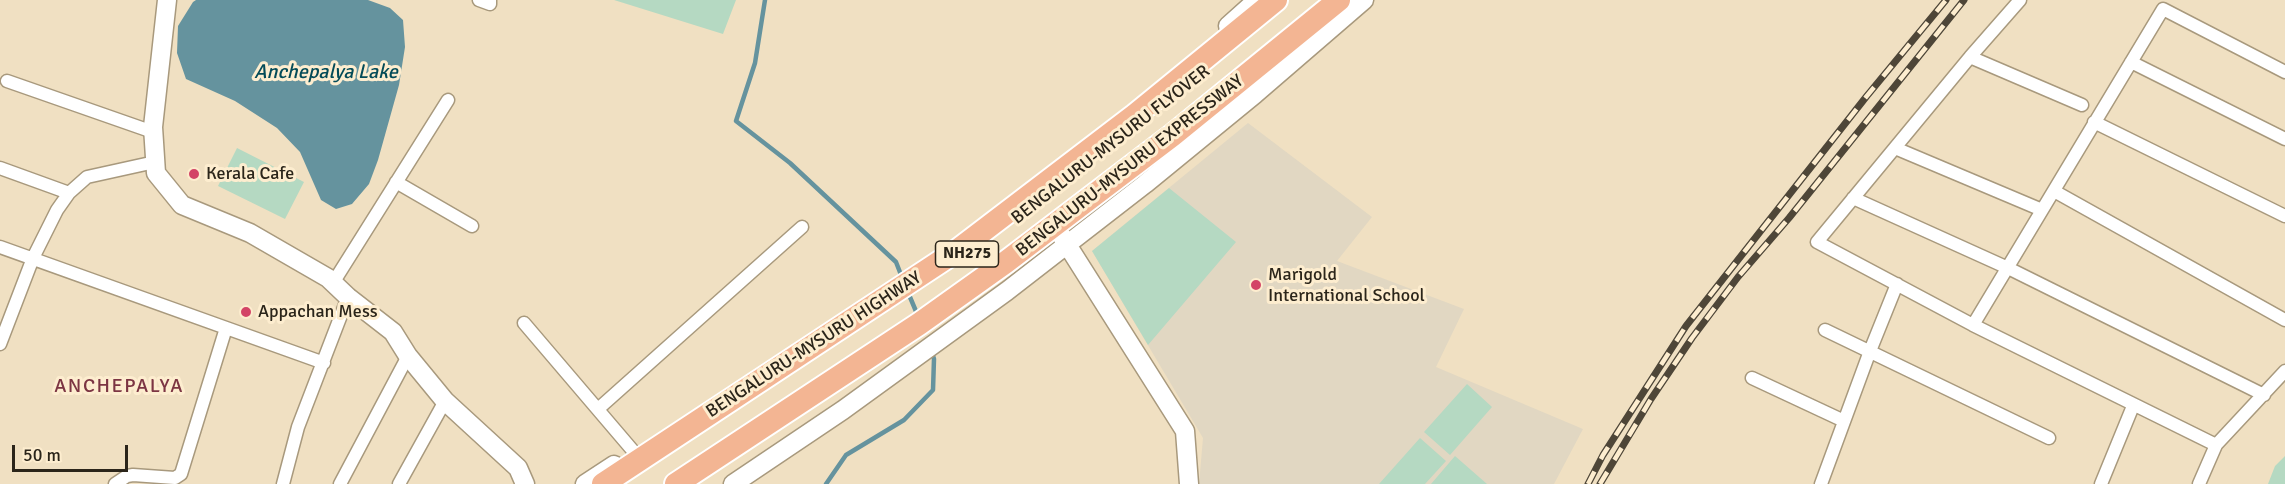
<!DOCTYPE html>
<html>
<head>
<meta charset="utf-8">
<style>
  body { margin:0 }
  #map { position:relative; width:2285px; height:484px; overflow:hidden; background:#f0e0c2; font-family:Signika,sans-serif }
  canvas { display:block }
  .scale { position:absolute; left:12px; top:445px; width:116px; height:27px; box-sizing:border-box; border:3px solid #2b251a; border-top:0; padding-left:8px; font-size:18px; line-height:21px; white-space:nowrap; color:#2b251a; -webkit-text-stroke:4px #fdedcf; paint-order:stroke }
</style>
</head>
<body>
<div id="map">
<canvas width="2285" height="484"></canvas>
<div class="scale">50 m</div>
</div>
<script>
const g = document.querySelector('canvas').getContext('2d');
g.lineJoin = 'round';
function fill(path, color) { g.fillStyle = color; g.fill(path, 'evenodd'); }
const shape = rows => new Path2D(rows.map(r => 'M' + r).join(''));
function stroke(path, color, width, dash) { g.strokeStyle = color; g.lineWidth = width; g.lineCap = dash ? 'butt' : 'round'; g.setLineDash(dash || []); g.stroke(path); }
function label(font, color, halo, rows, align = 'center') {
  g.font = font + ' Signika,sans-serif'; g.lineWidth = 6; g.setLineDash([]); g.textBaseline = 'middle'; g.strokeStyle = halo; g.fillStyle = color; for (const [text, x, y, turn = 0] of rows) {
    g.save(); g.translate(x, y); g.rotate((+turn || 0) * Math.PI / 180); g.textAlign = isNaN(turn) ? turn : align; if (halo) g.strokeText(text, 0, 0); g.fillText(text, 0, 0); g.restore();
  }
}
const education = shape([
  [1248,123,1372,217,1337,261,1464,309,1436,367,1583,429,1554,484,1199,484,1203,438,1092,251]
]);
const green = shape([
  [614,0,736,0,723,34],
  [237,148,304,182,285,219,218,186],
  [1169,188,1236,242,1148,345,1092,251],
  [1467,384,1492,407,1450,455,1424,432],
  [1420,438,1446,461,1425,484,1379,484],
  [1455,456,1487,484,1431,484],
  [2285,456,2285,484,2268,484,2275,466]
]);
const water = shape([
  [196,0,368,0,390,8,403,20,405,47,399,85,378,160,369,184,352,204,336,209,321,200,300,152,277,128,235,101,186,79,177,53,178,26,193,2]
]);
const stream = shape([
  [765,0,755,63,736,121,790,163,896,262,903,280],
  [907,290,918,316],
  [826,484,846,455,904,420,933,390,934,359,932,352]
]);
const street = shape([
  [479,0,490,4,490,0],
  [2020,0,1970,57,1817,242,1973,325,2216,445],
  [1970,57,2082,105],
  [2131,62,2285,139],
  [7,81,153,132],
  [2094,122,2285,216],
  [1895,148,2042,210],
  [0,168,69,193],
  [396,182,472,226],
  [2054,191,2285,320],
  [1853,198,2008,268,2264,395],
  [0,247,324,363],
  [333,283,448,100],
  [524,323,640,459],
  [1973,325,2163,9,2285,72],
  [1825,330,2049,438],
  [0,344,33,258,57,210,69,193,87,177,155,162],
  [1752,378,1844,421],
  [598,409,802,227],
  [115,484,127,476,133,475,175,478,181,474,226,328],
  [283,484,298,427,348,297],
  [340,484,408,356],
  [399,484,445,401],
  [1821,484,1870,351,1897,284],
  [2101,484,2133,406],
  [2199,484,2216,445,2285,371]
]);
const secondary = shape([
  [167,0,153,127,156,173,182,205,250,233,328,278,348,297,393,332,408,356,445,401,518,468,525,484],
  [1228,26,1257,0],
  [1061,235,1185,431,1189,484],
  [585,484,614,465],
  [733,484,843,410,1007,291,1145,184,1255,94,1364,0]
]);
const highway = shape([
  [603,484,958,250,1135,115,1276,0],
  [676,484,919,324,1006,262,1173,135,1339,0]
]);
const rail = shape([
  [1588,484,1603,455,1686,326,1866,97,1946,0],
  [1600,484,1651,399,1692,338,1738,277,1789,218,1964,0]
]);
const markers = [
  [194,174,6,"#d34466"],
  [1256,285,6,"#d34466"],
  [246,312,6,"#d34466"]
];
const shields = [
  [967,254,63]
];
const shieldNames = [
  ["NH275",967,254]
];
const streetNames = [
  ["BENGALURU-MYSURU FLYOVER",1111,145,-38],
  ["BENGALURU-MYSURU EXPRESSWAY",1130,166,-38],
  ["BENGALURU-MYSURU HIGHWAY",814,345,-33]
];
const poiNames = [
  ["Kerala Cafe",206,174],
  ["Marigold",1268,275],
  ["International School",1268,296],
  ["Appachan Mess",258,312]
];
const waterNames = [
  ["Anchepalya Lake",326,73]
];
const neighbourhoodNames = [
  ["ANCHEPALYA",119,387]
];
fill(education, '#e1d7c2');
fill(green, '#b5d9c2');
fill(water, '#65939e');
stroke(stream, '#65939e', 4.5);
stroke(street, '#a8997d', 15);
stroke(secondary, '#a8997d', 21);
stroke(highway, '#fff', 26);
stroke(street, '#fff', 12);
stroke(secondary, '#fff', 18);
stroke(highway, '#f3b593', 22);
stroke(rail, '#4e4638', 7);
stroke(rail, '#fdedcf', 4.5, [14]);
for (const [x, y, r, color] of markers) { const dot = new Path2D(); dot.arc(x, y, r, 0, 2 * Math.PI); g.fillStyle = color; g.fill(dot); stroke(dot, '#fdedcf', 2); }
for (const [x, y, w] of shields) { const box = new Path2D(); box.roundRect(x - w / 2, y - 13, w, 26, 4.5); g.fillStyle = '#fdedcf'; g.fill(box); stroke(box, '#2b251a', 1.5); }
label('bold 16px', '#2b251a', null, shieldNames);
label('18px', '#2b251a', '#fdedcf', streetNames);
label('18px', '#2b251a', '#fdedcf', poiNames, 'left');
label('italic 20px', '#044b58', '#fdedcf', waterNames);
g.letterSpacing = '1.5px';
label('20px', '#7c3543', '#fdedcf', neighbourhoodNames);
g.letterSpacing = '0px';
</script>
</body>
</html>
